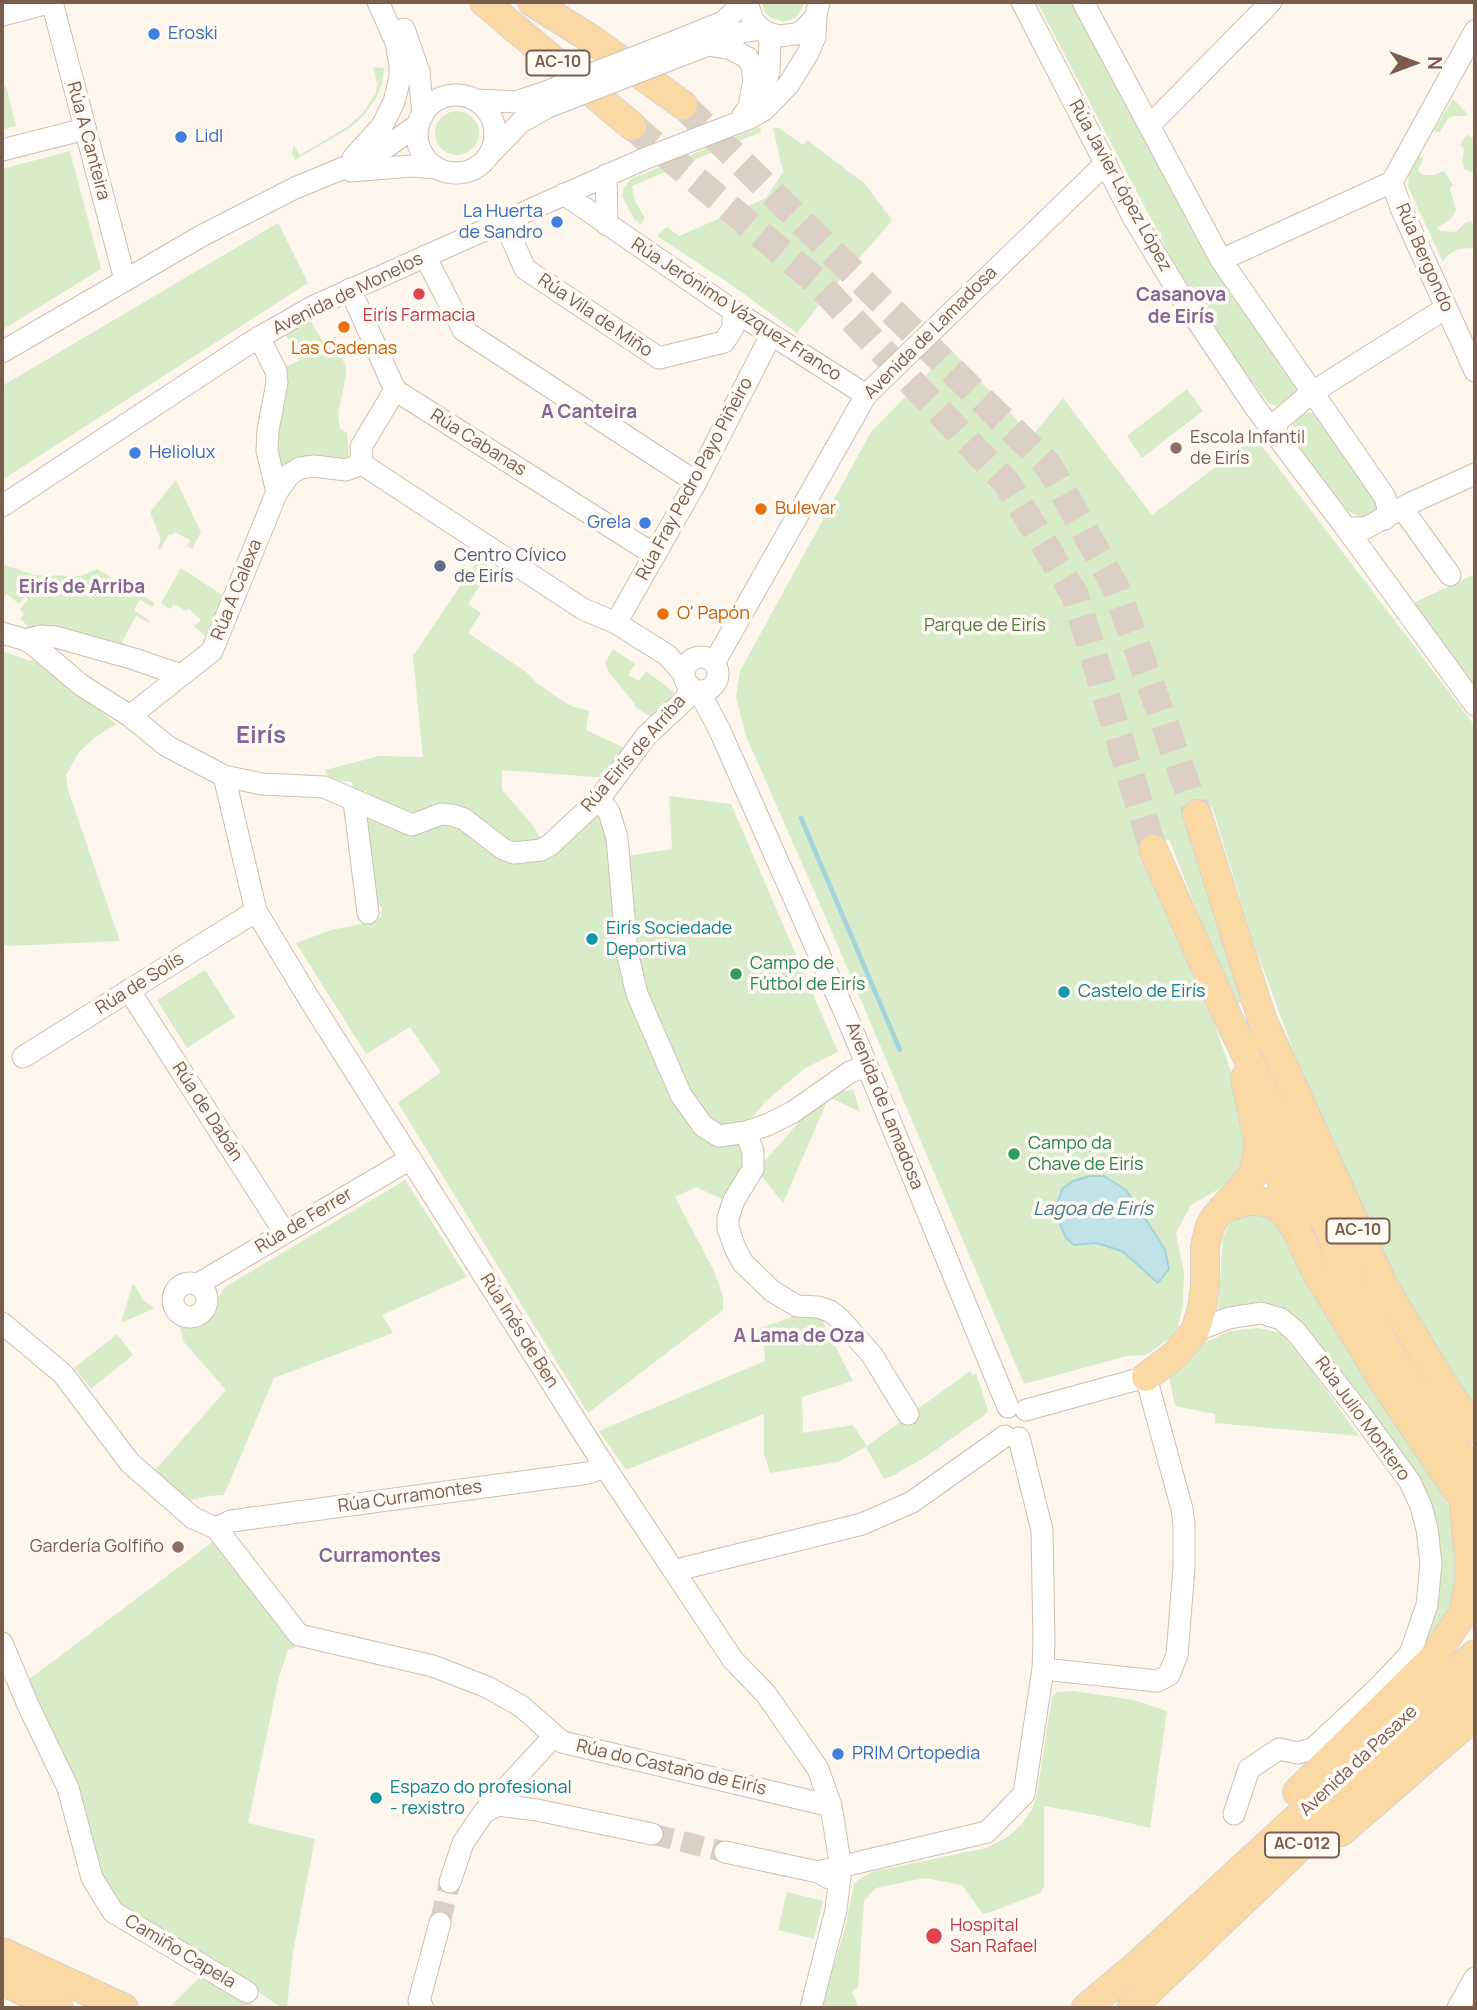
<!DOCTYPE html>
<html>
<head>
<meta charset="utf-8">
<style>
  body { margin:0 }
  #map { position:relative; width:1477px; height:2010px; overflow:hidden; background:#fdf6ec; font-family:Manrope,sans-serif }
  canvas { display:block }
  .frame { position:absolute; inset:0; border:4px solid #7a5c4d; pointer-events:none }
  .north { position:absolute; left:1379px; top:28px; width:70px; height:70px; -webkit-text-stroke:5px #fffaf3; paint-order:stroke; rotate:90deg; font-size:19px; font-weight:700; line-height:28px; text-align:center; color:#7a5c4d }
  .north::after { content:''; display:block; margin:auto; width:24px; height:32px; background:#7a5c4d; clip-path:polygon(50% 0,100% 100%,50% 72%,0 100%) }
</style>
</head>
<body>
<div id="map">
<canvas width="1477" height="2010"></canvas>
<div class="frame"></div>
<div class="north">N</div>
</div>
<script>
const g = document.querySelector('canvas').getContext('2d');
g.lineJoin = 'round';
function fill(path, color) { g.fillStyle = color; g.fill(path, 'evenodd'); }
const shape = rows => new Path2D(rows.map(r => 'M' + r).join(''));
function stroke(path, color, width, dash) { g.strokeStyle = color; g.lineWidth = width; g.lineCap = dash ? 'butt' : 'round'; g.setLineDash(dash || []); g.stroke(path); }
function label(font, color, halo, rows, align = 'center') {
  g.font = font + ' Manrope,sans-serif'; g.lineWidth = 7; g.setLineDash([]); g.textBaseline = 'middle'; g.strokeStyle = halo; g.fillStyle = color; for (const [text, x, y, turn = 0] of rows) {
    g.save(); g.translate(x, y); g.rotate((+turn || 0) * Math.PI / 180); g.textAlign = isNaN(turn) ? turn : align; if (halo) g.strokeText(text, 0, 0); g.fillText(text, 0, 0); g.restore();
  }
}
const green = shape([
  [761,2,805,2,797,17,784,22,771,18,765,13],
  [1037,2,1076,2,1230,294,1298,386,1294,394,1277,406,1269,404,1211,327,1191,295],
  [373,67,384,68,382,84,376,98,365,114,351,127,295,160,292,153,294,145,300,155,347,127,362,114,376,93,377,84],
  [6,86,16,126,2,130,2,87],
  [1453,99,1468,114,1465,116,1454,116,1448,118,1440,132,1436,132,1434,130],
  '435 133a22 22 0 1 1 44 0a22 22 0 1 1-44 0Z',
  [760,127,761,132,632,186,635,201,645,218,641,225,634,219,622,196,624,188,630,179],
  [773,128,779,128,803,145,807,140,864,183,891,218,890,223,832,289,797,333,733,286,657,236,667,227,679,236,766,198,783,172],
  [1467,134,1473,138,1475,135,1475,172,1473,173,1464,169,1462,162,1464,149,1460,145],
  [70,151,101,269,2,330,2,169],
  [1419,154,1423,158,1422,162,1418,170,1422,175,1433,175,1444,171,1453,185,1450,189,1456,210,1451,219,1437,228,1441,231,1456,232,1466,222,1472,221,1475,231,1475,248,1458,249,1448,255,1443,262,1408,187,1409,173],
  [278,223,308,283,2,480,2,386],
  [310,320,323,342,334,337,346,368,346,377,338,413,340,429,347,433,349,458,279,471,274,436,284,368,300,360,285,334],
  [951,350,1032,436,1063,398,1152,515,1255,437,1475,726,1475,1406,1429,1336,1392,1271,1297,1061,1253,941,1212,806,1190,813,1243,1002,1235,1005,1232,1001,1169,839,1145,847,1204,993,1237,1089,1250,1138,1240,1177,1191,1205,1176,1233,1184,1273,1183,1304,1177,1333,1146,1355,1127,1356,1024,1384,826,918,746,736,736,698,740,671,871,432],
  [1187,389,1203,411,1142,458,1127,436],
  [1308,412,1318,415,1378,505,1375,512,1364,519,1348,511,1293,439,1293,425,1300,415],
  [176,480,201,532,192,549,187,546,190,540,175,532,172,535,169,534,160,550,157,548,161,540,150,512],
  [479,558,492,567,468,604,481,613,468,633,525,671,537,683,554,695,571,706,589,711,586,730,629,750,609,778,502,770,502,790,532,824,542,842,514,847,474,819,471,811,411,817,365,801,366,791,353,792,352,782,328,780,325,770,379,756,423,757,413,656],
  [2,564,34,575,81,576,97,569,155,603,153,607,140,600,134,610,150,621,149,623,136,616,122,642,134,649,20,634,27,625,20,619,24,614,20,609,28,599,25,597,19,604,7,594,4,597,2,595],
  [181,568,227,598,210,641,194,626,201,620,189,609,186,611,174,604,170,609,161,603],
  [1475,574,1475,687,1411,604],
  [613,649,635,664,628,675,639,681,646,671,679,696,655,720,634,706,634,703,608,671,605,663],
  [2,651,31,661,35,657,116,724,94,738,79,752,66,775,68,790,120,941,9,946,2,944],
  [669,796,731,804,838,1052,805,1068,766,1101,754,1116,740,1123,748,1161,743,1178,722,1199,696,1187,675,1197,713,1269,723,1296,723,1310,588,1413,398,1103,441,1072,410,1027,366,1054,296,943,331,930,376,921,381,916,382,908,376,898,363,811,456,822,516,860,596,813,605,818,614,858,672,849],
  [205,970,235,1017,187,1048,157,1000],
  [853,1089,860,1112,829,1097,783,1203,757,1170,812,1107,829,1095],
  [405,1180,467,1277,382,1315,393,1333,274,1378,224,1495,208,1496,180,1502,150,1476,226,1390,183,1341,180,1325,191,1328,201,1327,210,1320,217,1311,218,1298,225,1287],
  [1245,1214,1263,1214,1276,1221,1453,1513,1459,1569,1453,1601,1434,1634,1419,1648,1430,1510,1276,1309,1251,1303,1218,1311,1223,1237,1231,1220],
  [133,1283,144,1301,155,1308,121,1323],
  [792,1311,832,1315,823,1322,853,1381,802,1397,803,1433,853,1425,867,1446,970,1371,972,1375,976,1373,988,1410,986,1414,927,1456,894,1475,884,1479,866,1447,838,1462,770,1473,764,1454,764,1414,626,1470,599,1431,765,1361,764,1348,759,1336,752,1331,792,1317],
  [1258,1328,1281,1333,1302,1357,1359,1436,1215,1423,1215,1414,1175,1406,1169,1376,1202,1344,1230,1331],
  [117,1334,133,1355,91,1389,74,1368],
  [215,1540,261,1597,296,1647,288,1650,279,1677,248,1823,315,1839,293,1952,287,2008,282,2008,189,1945,113,1904,24,1683],
  [1074,1691,1134,1700,1167,1711,1150,1828,1100,1816,1044,1806,1044,1886,1040,1893,991,1912,983,1914,962,1885,925,1878,876,1888,864,1901,858,1987,852,1992,859,2008,821,2008,844,1932,854,1883,871,1872,986,1848,1009,1836,1021,1825,1032,1810,1037,1794,1052,1697,1057,1692],
  [787,1892,823,1901,814,1939,778,1930],
  [201,1976,250,2003,257,2008,169,2008]
]);
const water = shape([
  [1090,1176,1104,1176,1126,1190,1154,1232,1165,1250,1169,1269,1158,1283,1122,1251,1096,1243,1074,1245,1066,1238,1060,1224,1057,1205,1062,1189,1073,1181,1090,1176]
]);
const stream = shape([
  [801,818,900,1050]
]);
const minorTunnel = shape([
  [652,1834,725,1852],
  [440,1923,450,1882]
]);
const majorTunnel = shape([
  [683,105,1049,466,1115,586,1197,814],
  [632,126,815,280,1006,482,1075,595,1153,849]
]);
const minor = shape([
  [52,2,125,280],
  [747,2,753,21,765,32,779,36,796,34,804,30,816,16,819,2],
  [1022,2,1133,217,1182,298,1255,407,1346,528,1366,528,1411,503,1475,474],
  [1083,2,1221,260,1385,497,1388,509,1385,519],
  [2,15,52,2],
  [404,29,419,72,423,115],
  [676,41,723,22,745,2],
  [709,45,731,49,748,58,752,67,754,80,750,100],
  [682,55,746,31,761,29],
  '417 134a39 39 0 1 1 78 0a39 39 0 1 1-78 0Z',
  [476,100,516,102,543,93],
  [743,115,759,96,769,72,770,34],
  [1150,125,1271,2],
  [2,150,85,129],
  [492,152,521,122,548,107],
  [353,158,382,126,394,102,400,78,400,65,396,42,378,2],
  [351,171,411,166,437,168],
  [606,175,607,225],
  [1392,182,1401,208,1475,371],
  [564,194,725,305,866,395],
  [504,221,525,269,659,358,724,342,733,328,733,310],
  [425,256,463,330,696,482],
  [1221,260,1392,182,1475,31],
  [350,289,395,390,655,555],
  [259,337,276,371,277,383,268,430,267,451,277,492],
  [2,352,203,235,295,188,375,155,419,124],
  [1275,434,1278,421,1311,393,1446,308],
  [362,464,583,609,616,623,667,655,684,674],
  [362,464,361,447,395,390],
  [2,506,248,344,312,307,644,159,750,118,764,110,789,84,808,53,815,37,816,16],
  [1402,508,1450,575],
  [1346,528,1475,705],
  [616,623,696,482,771,335],
  [2,633,26,640,35,646,81,685,130,716,167,746,224,776,262,784,324,787,412,825,441,814,452,815,464,819,503,849,514,853,541,850,550,845,599,799,647,735,686,699,690,686],
  [26,640,40,636,56,637,134,659,181,675],
  '684 674a17 17 0 1 1 34 0a17 17 0 1 1-34 0Z',
  [714,663,866,395,1106,163],
  [699,691,720,731,849,1022,1008,1407],
  [130,716,212,651,277,492,290,474,300,468,314,466,346,470,362,464],
  [224,776,256,911,308,997,605,1467,733,1660,766,1694,818,1769,831,1806,841,1868,836,1910,811,2008],
  [599,799,609,812,617,838,627,952,637,994,681,1095,703,1126,719,1136,746,1132,767,1125,793,1112,850,1072,867,1066],
  [354,801,368,913],
  [129,990,285,1233],
  [23,1057,256,911],
  [746,1132,753,1152,753,1169,734,1200,728,1218,728,1228,735,1248,743,1263,772,1291,797,1306,818,1307,830,1311,841,1320,872,1355,908,1414],
  '173 1300a17 17 0 1 1 34 0a17 17 0 1 1-34 0Z',
  [198,1284,410,1159],
  [2,1323,63,1374,130,1463,193,1518,216,1528,299,1635,433,1666,487,1687,521,1706,562,1742,831,1806],
  [1195,1331,1229,1318,1261,1313,1281,1319,1296,1332,1359,1412,1410,1482,1421,1506,1427,1529,1431,1563,1427,1605,1410,1654,1378,1688,1314,1748,1298,1753,1279,1749,1249,1769,1234,1814],
  [1026,1410,1146,1377,1182,1509,1184,1524,1184,1568,1177,1655,1169,1675,1157,1681,1043,1669],
  [216,1528,231,1521,588,1473,605,1467],
  [676,1573,685,1568,862,1524,912,1502,1005,1436],
  [2,1643,28,1705,68,1788,92,1878,113,1912,247,1992],
  [484,1812,498,1805,537,1810,652,1834],
  [725,1852,818,1872,829,1878],
  [818,1872,987,1832,1024,1794,1043,1669,1044,1642,1042,1530,1019,1438],
  [450,1882,463,1843,484,1812,554,1736],
  [423,2008,419,2001,440,1923],
  [1458,2008,1475,1978]
]);
const major = shape([
  [484,2,632,126],
  [532,2,591,39,683,105],
  [1197,814,1268,1038],
  [1153,849,1226,1013,1318,1204,1351,1283,1386,1346,1427,1410,1475,1475],
  [1263,1021,1384,1287,1450,1395,1475,1429],
  [1264,1133,1297,1223],
  [1222,1209,1247,1201,1257,1201,1269,1203,1284,1212,1296,1229,1315,1270,1385,1384,1463,1499,1475,1523],
  [1146,1377,1175,1355,1195,1331,1202,1308,1205,1286,1205,1246,1210,1226,1216,1216,1253,1175,1259,1145,1245,1078],
  [1463,1614,1469,1582,1469,1559,1464,1505],
  [1297,1792,1432,1659,1475,1596],
  [1341,1832,1475,1716],
  [2,1952,124,2008],
  [2,1981,59,2008],
  [1086,2008,1137,1965,1475,1654],
  [1131,2008,1368,1782,1475,1685]
]);
const minorBridge = shape([
  [543,93,676,41],
  [548,107,682,55]
]);
const markers = [
  [154,34,7,"#3f7fe0"],
  [181,137,7,"#3f7fe0"],
  [557,222,7,"#3f7fe0"],
  [419,294,7,"#e0444e"],
  [344,327,7,"#e8710a"],
  [1176,448,7,"#8d6e63"],
  [135,453,7,"#3f7fe0"],
  [761,509,7,"#e8710a"],
  [645,523,7,"#3f7fe0"],
  [440,566,7,"#5c6f8a"],
  [663,614,7,"#e8710a"],
  [592,939,7,"#0f9aa8"],
  [736,974,7,"#2e9e5b"],
  [1064,992,7,"#0f9aa8"],
  [1014,1154,7,"#2e9e5b"],
  [178,1547,7,"#8d6e63"],
  [838,1754,7,"#3f7fe0"],
  [376,1798,7,"#0f9aa8"],
  [934,1936,9,"#e0444e"]
];
const shields = [
  [558,63,63],
  [1358,1231,63],
  [1302,1845,74]
];
const shieldNames = [
  ["AC-10",558,63],
  ["AC-10",1358,1231],
  ["AC-012",1302,1845]
];
const shopNames = [
  ["Eroski",168,34],
  ["Lidl",195,137],
  ["La Huerta",543,212,"right"],
  ["de Sandro",543,233,"right"],
  ["Heliolux",149,453],
  ["Grela",631,523,"right"],
  ["PRIM Ortopedia",852,1754]
];
const streetNames = [
  ["Rúa A Canteira",88,141,75],
  ["Rúa Javier López López",1120,186,61],
  ["Rúa Bergondo",1424,258,66],
  ["Avenida de Monelos",348,294,-26],
  ["Rúa Jerónimo Vázquez Franco",736,310,33],
  ["Rúa Vila de Miño",595,316,34],
  ["Avenida de Lamadosa",931,333,-45],
  ["Rúa Cabanas",478,443,32],
  ["Rúa Fray Pedro Payo Piñeiro",695,479,-62],
  ["Rúa A Calexa",237,590,-68],
  ["Rúa Eirís de Arriba",634,754,-49],
  ["Rúa de Solís",140,984,-32],
  ["Avenida de Lamadosa",884,1106,68],
  ["Rúa de Dabán",207,1112,57],
  ["Rúa de Ferrer",304,1221,-31],
  ["Rúa Inés de Ben",519,1331,58],
  ["Rúa Julio Montero",1362,1419,54],
  ["Rúa Curramontes",410,1497,-8],
  ["Avenida da Pasaxe",1359,1761,-43],
  ["Rúa do Castaño de Eirís",671,1768,13],
  ["Camiño Capela",180,1952,31]
];
const healthNames = [
  ["Eirís Farmacia",419,316],
  ["Hospital",950,1926,"left"],
  ["San Rafael",950,1947,"left"]
];
const foodNames = [
  ["Las Cadenas",344,349,"center"],
  ["Bulevar",775,509],
  ["O' Papón",677,614]
];
const educationNames = [
  ["Escola Infantil",1190,438],
  ["de Eirís",1190,459],
  ["Gardería Golfiño",164,1547,"right"]
];
const serviceNames = [
  ["Centro Cívico",454,556],
  ["de Eirís",454,577]
];
const parkNames = [
  ["Parque de Eirís",985,626]
];
const cultureNames = [
  ["Eirís Sociedade",606,929],
  ["Deportiva",606,950],
  ["Castelo de Eirís",1078,992],
  ["Espazo do profesional",390,1788],
  ["- rexistro",390,1809]
];
const leisureNames = [
  ["Campo de",750,964],
  ["Fútbol de Eirís",750,985],
  ["Campo da",1028,1144],
  ["Chave de Eirís",1028,1165]
];
const neighbourhoodNames = [
  ["Casanova",1181,296],
  ["de Eirís",1181,318],
  ["A Canteira",589,413],
  ["Eirís de Arriba",82,588],
  ["A Lama de Oza",799,1337],
  ["Curramontes",380,1557]
];
const waterNames = [
  ["Lagoa de Eirís",1093,1210]
];
const districtNames = [
  ["Eirís",261,736]
];
fill(green, '#d8ecc9');
fill(water, '#bfe3e8');
stroke(water, '#a5d3da', 2);
stroke(stream, '#a5d3da', 4.5);
stroke(minorTunnel, '#dcd0c4', 21, [21, 10]);
stroke(majorTunnel, '#dcd0c4', 28, [28, 14]);
stroke(minor, '#d1beb0', 23);
stroke(major, '#dad1cd', 30);
stroke(minor, '#fff', 21);
stroke(major, '#fbd9a5', 28);
stroke(minorBridge, '#d1beb0', 23, []);
stroke(minorBridge, '#fff', 21);
for (const [x, y, r, color] of markers) { const dot = new Path2D(); dot.arc(x, y, r, 0, 2 * Math.PI); g.fillStyle = color; g.fill(dot); stroke(dot, '#fffaf3', 2.5); }
for (const [x, y, w] of shields) { const box = new Path2D(); box.roundRect(x - w / 2, y - 12.5, w, 25, 5); g.fillStyle = '#fffaf3'; g.fill(box); stroke(box, '#7a5c4d', 2); }
label('bold 16px', '#7a5c4d', null, shieldNames);
label('18px', '#366cbe', '#fffaf3', shopNames, 'left');
label('18px', '#7a5c4d', '#fffaf3', streetNames);
label('18px', '#be3a42', '#fffaf3', healthNames);
label('18px', '#c56008', '#fffaf3', foodNames, 'left');
label('18px', '#785e54', '#fffaf3', educationNames, 'left');
label('18px', '#4e5e75', '#fffaf3', serviceNames, 'left');
label('18px', '#537a41', '#fffaf3', parkNames);
label('18px', '#0d838f', '#fffaf3', cultureNames, 'left');
label('18px', '#27864d', '#fffaf3', leisureNames, 'left');
label('bold 19px', '#846695', '#fffaf3', neighbourhoodNames);
label('italic 19px', '#437c86', '#fffaf3', waterNames);
label('bold 24px', '#846695', '#fffaf3', districtNames);
</script>
</body>
</html>
